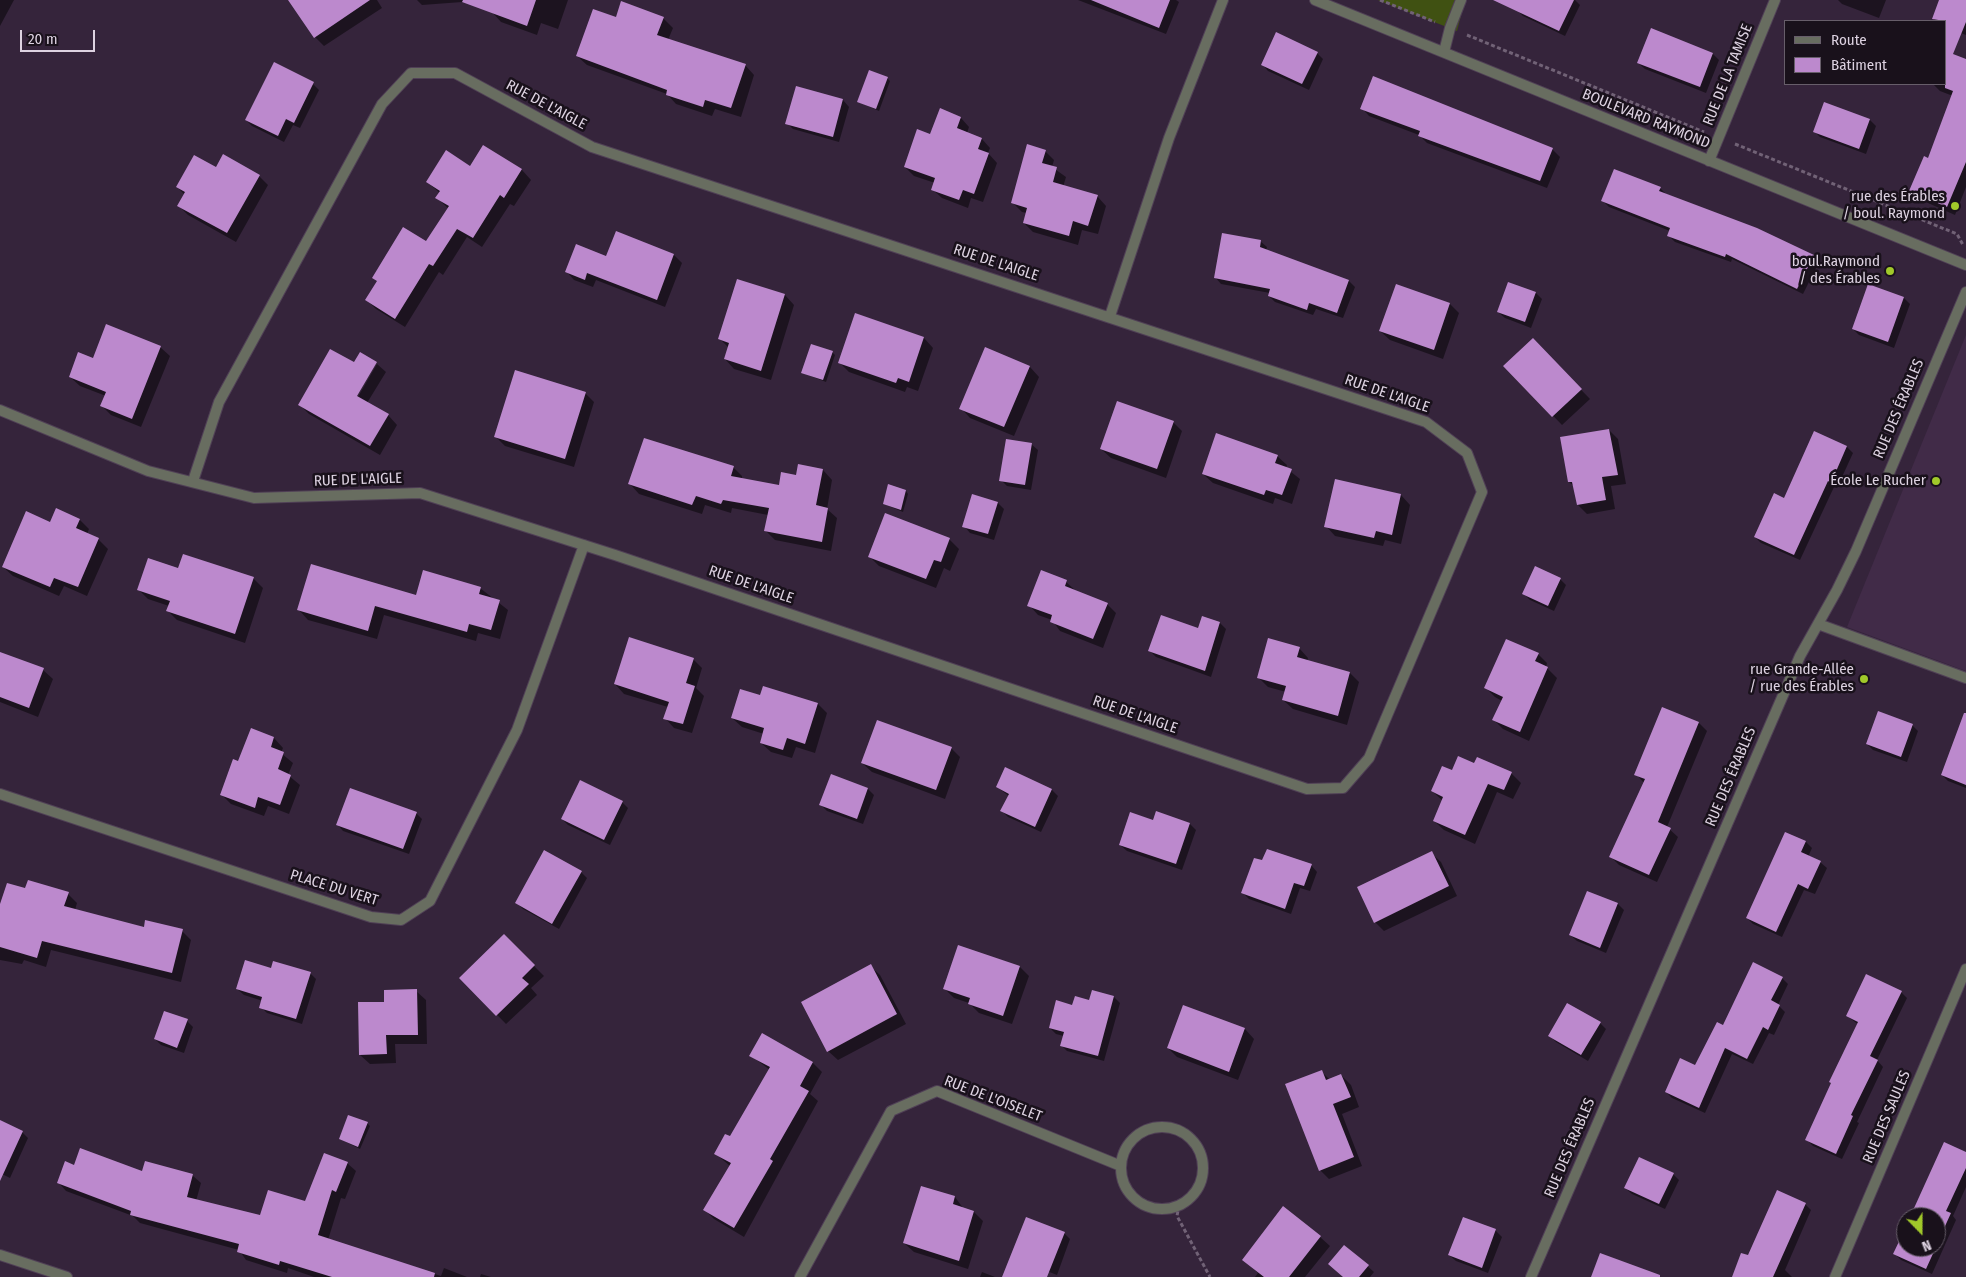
<!DOCTYPE html>
<html>
<head>
<meta charset="utf-8">
<style>
  body { margin:0 }
  #map { position:relative; width:1966px; height:1277px; overflow:hidden; background:#35243b; font-family:"Fira Sans Condensed",sans-serif }
  canvas { display:block }
  .legend { position:absolute; left:1784px; top:20px; width:162px; height:65px; box-sizing:border-box; background:#19111b; border:1px solid #675e6a; margin:0; padding:6px 9px; list-style:none; font-size:15px; color:#ddd2e1 }
  .legend li { display:flex; align-items:center; gap:10px; height:25px }
  .legend b { width:25px; border:1px solid #675e6a }
  .north { position:absolute; left:1896px; top:1207px; width:50px; height:50px; box-sizing:border-box; background:#19111b; border:1px solid #675e6a; border-radius:50%; rotate:158deg; font-size:14px; font-weight:700; line-height:20px; text-align:center; color:#ddd2e1 }
  .north::after { content:''; display:block; margin:auto; width:18px; height:22px; background:#a1c92a; clip-path:polygon(50% 0,100% 100%,50% 72%,0 100%) }
  .scale { position:absolute; left:20px; top:30px; width:75px; height:22px; box-sizing:border-box; border:2px solid #ddd2e1; border-top:0; padding-left:6px; font-size:15px; line-height:18px; white-space:nowrap; color:#ddd2e1; -webkit-text-stroke:4px #19111b; paint-order:stroke }
</style>
</head>
<body>
<div id="map">
<canvas width="1966" height="1277"></canvas>
<ul class="legend">
<li><b style="height:6px;background:#686d60"></b>Route</li>
<li><b style="height:14px;background:#bc89cd"></b>Bâtiment</li>
</ul>
<div class="north">N</div>
<div class="scale">20 m</div>
</div>
<script>
const g = document.querySelector('canvas').getContext('2d');
g.lineJoin = 'round';
function fill(path, color) { g.fillStyle = color; g.fill(path, 'evenodd'); }
const shape = rows => new Path2D(rows.map(r => 'M' + r).join(''));
function stroke(path, color, width, dash) { g.strokeStyle = color; g.lineWidth = width; g.lineCap = dash ? 'butt' : 'round'; g.setLineDash(dash || []); g.stroke(path); }
function label(font, color, halo, rows, align = 'center') {
  g.font = font + ' "Fira Sans Condensed",sans-serif'; g.lineWidth = 5; g.setLineDash([]); g.textBaseline = 'middle'; g.strokeStyle = halo; g.fillStyle = color; for (const [text, x, y, turn = 0] of rows) {
    g.save(); g.translate(x, y); g.rotate((+turn || 0) * Math.PI / 180); g.textAlign = isNaN(turn) ? turn : align; if (halo) g.strokeText(text, 0, 0); g.fillText(text, 0, 0); g.restore();
  }
}
const built = shape([
  [1966,335,1966,671,1847,627]
]);
const green = shape([
  [1378,0,1465,0,1457,31]
]);
const shadow = shape([
  [0,0,14,0,0,26],
  [299,0,377,0,382,8,324,46,315,37],
  [417,0,489,0,422,5],
  [496,0,568,0,558,29,541,23,537,35,501,22,492,12],
  [1078,0,1176,0,1179,2,1166,34],
  [1522,0,1575,0,1580,5,1565,36,1523,16,1517,10],
  [1838,0,1886,0,1879,18,1842,4],
  [1941,0,1966,2,1966,35,1945,27,1945,21,1936,21,1933,19],
  [616,18,663,18,673,28,668,40,745,65,754,75,741,117,715,109,712,116,676,104,667,94,587,65,577,56],
  [1651,29,1713,54,1719,60,1706,93,1645,69,1638,63],
  [1317,53,1323,59,1309,90,1268,71,1262,64],
  [1945,53,1966,61,1966,187,1955,215,1919,199,1910,191,1929,160,1953,96,1940,91,1933,84,1945,84],
  [887,78,890,81,879,111,859,102],
  [313,84,319,90,300,128,293,125,284,142,252,126,246,120],
  [797,87,843,100,849,107,839,142,793,129,787,123],
  [1825,103,1870,120,1876,126,1866,154,1820,137,1814,131],
  [1362,108,1552,149,1560,157,1547,188,1427,143,1419,135,1369,116],
  [961,118,969,127,967,133,982,139,990,148,988,153,997,163,983,202,971,198,968,208,942,198,933,190,935,183,914,176,905,167,930,135],
  [484,147,522,170,531,180,514,206,510,204,482,247,467,237,443,275,439,272,405,327,376,309,367,300,427,243,449,209,437,198,440,193,427,182,471,168],
  [1045,151,1054,160,1052,167,1066,177,1063,187,1097,196,1106,206,1098,234,1082,230,1078,245,1033,232,1024,223,1027,213,1022,212,1012,202],
  [217,169,259,176,268,185,236,242,188,215,179,206,185,195,177,187],
  [1660,188,1666,194,1813,256,1819,262,1803,294,1732,259,1731,262,1675,242,1668,235,1670,231,1609,207,1603,201],
  [616,232,674,255,682,263,665,307,596,280,593,287,574,280,566,271,606,257],
  [1260,241,1267,247,1266,251,1349,281,1355,287,1343,318,1316,309,1313,315,1275,302,1269,296,1270,293,1221,284,1215,277],
  [738,281,785,295,794,305,771,380,734,369,725,359,729,348,720,339],
  [1509,283,1536,293,1542,299,1531,328,1505,318,1498,312],
  [1869,285,1904,298,1910,304,1894,348,1859,335,1853,329],
  [1450,304,1459,313,1443,359,1390,340,1380,331],
  [856,315,924,338,933,348,918,391,907,387,905,392,849,372,839,362],
  [1533,340,1590,399,1562,425,1505,366],
  [160,347,170,356,141,427,111,415,102,406,106,396,80,386,70,377,94,360],
  [986,349,1030,367,1039,377,1014,436,970,418,961,408],
  [832,352,835,355,826,382,803,373],
  [374,363,352,401,355,402,377,364,386,372,367,403,388,415,397,425,380,455,309,414,300,405,354,364,376,363,377,363],
  [585,393,594,402,574,467,505,446,495,436],
  [1173,422,1182,431,1166,478,1111,458,1101,449],
  [1609,430,1618,439,1626,484,1611,486,1615,509,1587,514,1578,505,1575,487,1569,482],
  [1815,433,1847,447,1853,453,1837,488,1834,487,1800,560,1761,543,1755,537,1785,499],
  [1031,444,1038,450,1031,490,1007,486,1001,480],
  [1277,456,1287,465,1286,468,1300,479,1292,504,1275,498,1273,504,1213,483,1203,474],
  [733,467,742,476,742,479,780,486,823,470,832,480,827,509,837,518,831,551,775,540,765,530,768,515,732,508,731,513,705,505,702,514,639,494,630,484],
  [1336,480,1401,495,1410,505,1401,544,1385,540,1383,546,1335,536,1326,526],
  [906,491,908,494,903,512,884,504],
  [973,495,998,503,1004,509,994,540,970,533,964,526],
  [80,520,89,529,87,534,98,539,108,549,87,596,64,586,59,596,13,576,3,567,51,523],
  [949,539,959,549,950,571,944,568,936,588,879,566,869,556],
  [179,570,253,578,263,588,245,643,177,620,168,611,169,606,148,599,139,590],
  [1560,579,1566,585,1554,611,1530,600,1524,594],
  [1066,582,1076,591,1107,604,1116,613,1103,648,1060,631,1052,620,1038,615,1029,605],
  [480,588,508,610,500,639,478,633,476,641,384,615,377,639,308,620,299,610],
  [1220,623,1226,629,1211,677,1156,657,1150,651,1198,630],
  [1299,648,1308,658,1307,661,1350,673,1359,682,1347,725,1293,709,1283,700,1286,692,1268,687,1258,677],
  [0,653,43,670,53,679,38,717,0,702],
  [1538,654,1547,663,1546,667,1557,678,1529,741,1503,729,1494,720,1502,701,1495,697,1486,688],
  [693,659,702,668,696,688,704,696,692,733,674,728,665,718,668,707,624,694,615,684],
  [761,696,818,704,827,713,815,753,796,747,792,758,771,752,761,743,764,734,742,727,732,718],
  [1699,723,1707,731,1667,827,1678,837,1657,882,1619,865,1611,857,1644,783,1636,774],
  [1912,725,1918,731,1907,762,1873,750,1867,744],
  [252,730,274,738,283,748,281,753,293,763,288,775,300,785,289,814,268,806,264,816,231,804,221,794,239,763],
  [951,748,960,757,945,799,872,772,862,763],
  [1966,749,1966,788,1948,781,1942,775],
  [1475,765,1511,773,1521,783,1513,799,1497,792,1475,844,1444,830,1434,821,1443,801,1432,791,1453,772],
  [1006,768,1052,790,1058,796,1041,832,1008,817,1002,811,1009,796,997,787],
  [832,776,868,789,874,795,863,824,827,811,821,805],
  [622,802,628,808,610,845,568,825,562,819],
  [416,813,422,819,409,854,343,831,337,824],
  [1154,822,1190,824,1196,830,1182,870,1127,851,1120,845],
  [1785,833,1806,842,1812,848,1808,857,1820,862,1827,868,1815,894,1804,890,1782,937,1753,924,1747,918],
  [1431,853,1441,862,1457,896,1384,931,1375,922],
  [1263,862,1311,865,1317,872,1310,891,1300,888,1291,914,1249,899,1243,893],
  [581,872,587,878,559,929,523,909,517,903],
  [26,890,68,894,77,903,75,910,145,928,182,931,191,940,181,982,51,950,46,967,24,960,22,964,0,960,0,908],
  [1588,892,1618,904,1624,910,1606,953,1577,941,1570,935],
  [504,936,544,976,531,988,537,995,506,1024,461,978],
  [870,966,880,975,906,1024,838,1060,828,1051],
  [1020,967,1029,976,1012,1024,979,1013,969,1003,954,998,945,989],
  [310,973,316,979,302,1024,267,1013,261,1007,263,1001,244,995,237,989],
  [1782,978,1788,984,1778,1005,1785,1012,1774,1035,1769,1033,1753,1064,1732,1054,1705,1113,1672,1098,1666,1092,1696,1066,1724,1027],
  [416,991,426,1000,427,1044,395,1044,396,1063,370,1064,360,1055,385,1003],
  [1901,992,1907,998,1877,1060,1883,1067,1857,1122,1859,1123,1842,1159,1813,1146,1807,1140,1859,1025,1847,1016],
  [1114,997,1120,1003,1104,1061,1067,1051,1061,1045,1064,1036,1056,1034,1050,1028,1073,1006],
  [1184,1007,1245,1029,1254,1039,1238,1080,1177,1057,1168,1048],
  [187,1021,193,1027,184,1053,161,1045,155,1039],
  [1600,1023,1606,1029,1588,1061,1556,1042,1550,1036],
  [762,1035,813,1063,822,1072,810,1094,818,1101,744,1237,714,1219,705,1210,730,1166,716,1154,731,1138,770,1070,750,1055],
  [1321,1071,1330,1080,1341,1075,1351,1085,1359,1107,1342,1114,1362,1166,1329,1179,1320,1170],
  [0,1122,22,1132,28,1138,10,1178,0,1173],
  [367,1123,370,1126,360,1149,340,1139],
  [1966,1154,1966,1187,1953,1216,1956,1220,1932,1274,1901,1260,1895,1254,1906,1229,1906,1247,1936,1247,1936,1217,1911,1217],
  [347,1163,356,1171,345,1199,341,1198,328,1240,441,1276,444,1268,467,1277,314,1277,288,1268,287,1273,246,1260,239,1250,140,1223,133,1216,66,1191,58,1182,75,1166,192,1175,201,1183,196,1201,261,1217,306,1203],
  [1673,1174,1679,1180,1665,1209,1632,1194,1625,1188],
  [955,1197,963,1208,974,1212,983,1221,968,1269,914,1252,904,1243],
  [1805,1204,1811,1210,1785,1270,1792,1277,1733,1277,1749,1257],
  [1463,1219,1496,1231,1502,1237,1488,1273,1456,1261,1449,1255],
  [1064,1233,1070,1239,1057,1275,1019,1260],
  [1320,1237,1330,1246,1305,1277,1255,1277,1258,1273,1244,1260],
  [1345,1246,1374,1272,1370,1277,1344,1277],
  [982,1272,995,1277,980,1277],
  [481,1274,491,1277,480,1277]
]);
const building = shape([
  [288,0,370,0,314,38],
  [463,0,536,0,527,26,462,2],
  [1091,0,1170,0,1159,28],
  [1493,0,1574,0,1559,31],
  [1939,0,1966,0,1966,22,1953,54,1966,59,1966,162,1947,207,1909,191,1924,156,1928,158,1953,91,1945,88,1945,21,1932,19],
  [621,1,664,17,657,35,746,64,731,108,705,100,703,107,666,95,667,90,576,56,593,9,616,17],
  [1651,28,1713,53,1700,87,1637,63],
  [1276,32,1318,52,1302,84,1261,65],
  [274,62,314,82,294,123,286,119,278,136,245,120],
  [869,70,888,77,876,109,857,102],
  [1373,76,1553,148,1540,181,1418,136,1420,131,1360,109],
  [796,86,843,99,833,137,785,124],
  [1824,102,1870,119,1859,149,1813,132],
  [940,108,961,117,957,128,982,138,978,149,989,153,974,194,963,190,959,200,931,190,935,178,904,167,917,129,930,134],
  [1027,144,1046,150,1042,163,1057,167,1053,182,1098,195,1088,226,1073,221,1069,236,1023,223,1027,208,1011,203],
  [483,145,522,169,504,198,500,195,473,238,457,229,433,266,429,264,395,319,365,300,377,281,372,278,403,227,426,241,449,206,435,198,440,191,426,182,446,150,470,166],
  [223,154,260,175,227,233,177,206,185,192,176,187,194,155,216,167],
  [1614,169,1661,187,1659,191,1757,228,1814,255,1797,289,1726,254,1725,257,1667,236,1670,228,1601,201],
  [616,231,674,254,657,300,587,273,585,280,565,272,576,244,606,256],
  [1222,233,1261,240,1260,247,1349,280,1337,313,1309,303,1307,310,1268,296,1270,289,1214,278],
  [737,279,785,294,761,371,724,359,729,343,718,339],
  [1508,282,1536,292,1525,322,1497,312],
  [1396,284,1450,303,1434,350,1379,331],
  [1868,284,1904,297,1888,342,1852,329],
  [855,313,924,337,909,382,898,378,896,383,838,363],
  [106,324,161,346,132,419,100,406,106,392,69,377,78,352,93,358],
  [1533,338,1582,389,1552,417,1503,366],
  [811,344,833,351,823,380,801,373],
  [985,347,1030,366,1004,427,959,409],
  [330,349,354,362,360,352,377,362,357,396,389,414,370,446,298,405],
  [515,370,586,392,565,459,494,437],
  [1117,401,1174,421,1157,469,1100,449],
  [1609,429,1618,475,1602,477,1606,500,1577,505,1572,482,1568,482,1560,437],
  [1814,431,1847,446,1831,483,1828,481,1794,555,1754,537,1774,493,1784,498],
  [1216,433,1278,455,1275,463,1292,469,1282,495,1266,490,1264,495,1202,474],
  [644,438,734,466,731,476,779,485,781,472,796,475,798,464,823,469,816,505,828,508,822,542,764,531,769,508,723,500,721,504,696,496,692,505,628,484],
  [1006,439,1032,443,1025,485,999,481],
  [1335,479,1401,494,1392,535,1376,531,1374,538,1324,527],
  [888,484,906,490,901,510,883,504],
  [972,494,998,502,988,534,962,527],
  [56,508,80,519,76,528,99,538,78,587,54,578,50,587,2,567,26,511,50,522],
  [885,513,950,538,941,562,934,560,926,579,868,557],
  [183,554,254,577,235,634,166,611,170,601,137,590,148,558,178,568],
  [311,564,416,595,423,570,481,587,479,594,500,600,491,630,469,624,467,632,375,606,368,631,297,610],
  [1535,566,1561,578,1548,606,1522,594],
  [1041,570,1067,580,1065,586,1108,603,1093,639,1050,622,1052,615,1027,606],
  [1161,615,1198,628,1202,616,1220,622,1205,671,1148,651],
  [629,637,694,658,686,683,695,686,683,724,663,719,669,702,614,684],
  [1268,638,1300,647,1297,657,1350,672,1338,716,1282,700,1286,686,1257,678],
  [1506,639,1539,653,1535,661,1548,667,1520,732,1492,720,1503,697,1484,688],
  [0,652,44,668,29,708,0,697],
  [763,686,818,703,805,744,787,738,783,750,760,743,764,728,731,718,740,689,760,695],
  [1662,707,1699,722,1658,822,1671,828,1649,875,1609,857,1645,779,1634,775],
  [1878,711,1913,724,1901,757,1866,744],
  [1964,713,1966,713,1966,785,1941,775],
  [877,720,952,747,936,790,861,763],
  [251,728,274,737,271,747,284,752,278,769,291,775,280,805,258,797,255,808,220,795,233,759,238,761],
  [1458,756,1474,763,1477,757,1512,772,1504,790,1488,784,1465,835,1433,821,1443,797,1431,791,1442,766,1452,770],
  [1005,767,1052,789,1035,827,1000,811,1009,794,996,787],
  [831,774,868,788,857,819,819,805],
  [580,780,623,801,604,840,561,819],
  [350,788,417,812,403,849,336,825],
  [1156,811,1190,823,1176,864,1119,845,1130,812,1153,820],
  [1785,832,1806,841,1801,852,1821,861,1808,889,1798,884,1776,932,1746,918],
  [1267,849,1312,864,1304,886,1294,883,1285,909,1241,893,1254,858,1262,860],
  [544,850,582,871,552,924,515,903],
  [1432,851,1449,886,1374,923,1357,887],
  [28,880,69,892,64,906,144,927,145,920,183,929,172,973,42,941,37,958,0,947,0,904,7,883,25,888],
  [1587,891,1618,903,1600,948,1569,935],
  [504,934,535,965,522,978,529,984,496,1016,459,978],
  [958,945,1020,966,1003,1016,968,1004,970,998,943,989],
  [245,960,271,968,273,961,311,972,296,1019,259,1008,262,997,236,989],
  [1753,962,1783,977,1771,1000,1780,1005,1768,1030,1763,1027,1747,1059,1725,1048,1699,1108,1665,1092,1680,1058,1695,1065,1717,1022,1723,1025],
  [871,964,897,1014,827,1052,801,1002],
  [1866,974,1902,991,1870,1056,1878,1060,1851,1115,1853,1116,1836,1154,1805,1140,1831,1083,1829,1082,1858,1022,1846,1016],
  [417,989,418,1035,386,1035,387,1054,359,1055,358,1002,384,1002,384,990],
  [1092,990,1114,996,1098,1056,1060,1046,1064,1032,1049,1028,1056,1000,1072,1005,1075,996,1089,1000],
  [1567,1003,1601,1022,1581,1055,1548,1036],
  [1183,1005,1245,1028,1229,1072,1167,1048],
  [164,1011,188,1019,177,1048,154,1039],
  [762,1033,813,1062,800,1086,809,1091,770,1159,773,1161,734,1228,703,1210,731,1163,714,1154,725,1134,730,1136,770,1067,749,1056],
  [1322,1070,1326,1080,1341,1074,1351,1097,1333,1104,1354,1157,1319,1171,1285,1084],
  [348,1115,368,1122,358,1147,339,1139],
  [0,1120,23,1131,0,1181],
  [1944,1142,1966,1152,1966,1168,1946,1211,1951,1213,1936,1246,1936,1217,1910,1217],
  [80,1148,142,1171,145,1161,193,1174,187,1197,260,1215,268,1190,305,1201,324,1153,348,1162,336,1192,332,1190,318,1235,435,1273,434,1277,332,1277,280,1261,279,1265,237,1252,239,1244,130,1215,131,1211,57,1183,65,1161,74,1165],
  [1639,1157,1674,1173,1659,1204,1624,1188],
  [921,1186,955,1196,953,1204,974,1211,959,1261,903,1243],
  [1777,1190,1806,1203,1773,1277,1732,1277,1741,1253,1748,1255],
  [1283,1206,1321,1236,1289,1277,1264,1277,1242,1260],
  [1026,1217,1065,1232,1047,1277,1002,1277],
  [1463,1217,1496,1229,1482,1268,1448,1255],
  [1906,1227,1906,1247,1936,1247,1926,1269,1893,1254],
  [1344,1245,1369,1265,1359,1277,1343,1277,1328,1264],
  [1600,1253,1660,1275,1660,1277,1591,1277]
]);
const path = shape([
  [1380,0,1435,22],
  [1467,35,1704,132],
  [1735,144,1957,234,1963,245],
  [1179,1205,1177,1216,1210,1277]
]);
const minor = shape([
  [1315,0,1966,265],
  [1444,52,1450,28,1461,0],
  [1709,161,1775,0],
  [1110,316,1169,138,1223,0],
  [0,410,148,471,254,498,420,493,615,555,1307,789,1343,788,1369,758,1482,492,1467,453,1426,422,592,147,455,73,411,73,382,104,219,402,193,481],
  [1818,624,1966,678],
  [0,794,371,917,401,920,430,901,517,730,584,545],
  '1121 1168a41 41 0 1 1 82 0a41 41 0 1 1-82 0Z',
  [0,1255,67,1277],
  [800,1277,891,1111,937,1091,1121,1166],
  [1531,1277,1800,656,1837,590,1856,551,1966,292],
  [1835,1277,1966,969]
]);
const markers = [
  [1955,206,5,"#a1c92a"],
  [1890,271,5,"#a1c92a"],
  [1936,481,5,"#a1c92a"],
  [1864,679,5,"#a1c92a"]
];
const streetNames = [
  ["RUE DE LA TAMISE",1728,75,-68],
  ["RUE DE L'AIGLE",546,105,28],
  ["BOULEVARD RAYMOND",1646,119,22],
  ["RUE DE L'AIGLE",996,263,18],
  ["RUE DE L'AIGLE",1387,394,19],
  ["RUE DES ÉRABLES",1899,409,-67],
  ["RUE DE L'AIGLE",358,480,-2],
  ["RUE DE L'AIGLE",751,585,19],
  ["RUE DE L'AIGLE",1135,715,19],
  ["RUE DES ÉRABLES",1731,777,-67],
  ["PLACE DU VERT",334,888,17],
  ["RUE DE L'OISELET",993,1099,21],
  ["RUE DES SAULES",1887,1117,-67],
  ["RUE DES ÉRABLES",1570,1148,-67]
];
const poiNames = [
  ["rue des Érables",1945,197],
  ["/ boul. Raymond",1945,214],
  ["boul.Raymond",1880,262],
  ["/ des Érables",1880,279],
  ["École Le Rucher",1926,481],
  ["rue Grande-Allée",1854,670],
  ["/ rue des Érables",1854,687]
];
fill(built, '#412b48');
fill(green, '#405112');
fill(shadow, '#0007');
fill(building, '#bc89cd');
stroke(minor, '#504056', 12);
stroke(path, '#716276', 3, [4, 2.5]);
stroke(minor, '#686d60', 10);
for (const [x, y, r, color] of markers) { const dot = new Path2D(); dot.arc(x, y, r, 0, 2 * Math.PI); g.fillStyle = color; g.fill(dot); stroke(dot, '#19111b', 2); }
label('15px', '#ddd2e1', '#19111b', streetNames);
label('15px', '#ddd2e1', '#19111b', poiNames, 'right');
</script>
</body>
</html>
